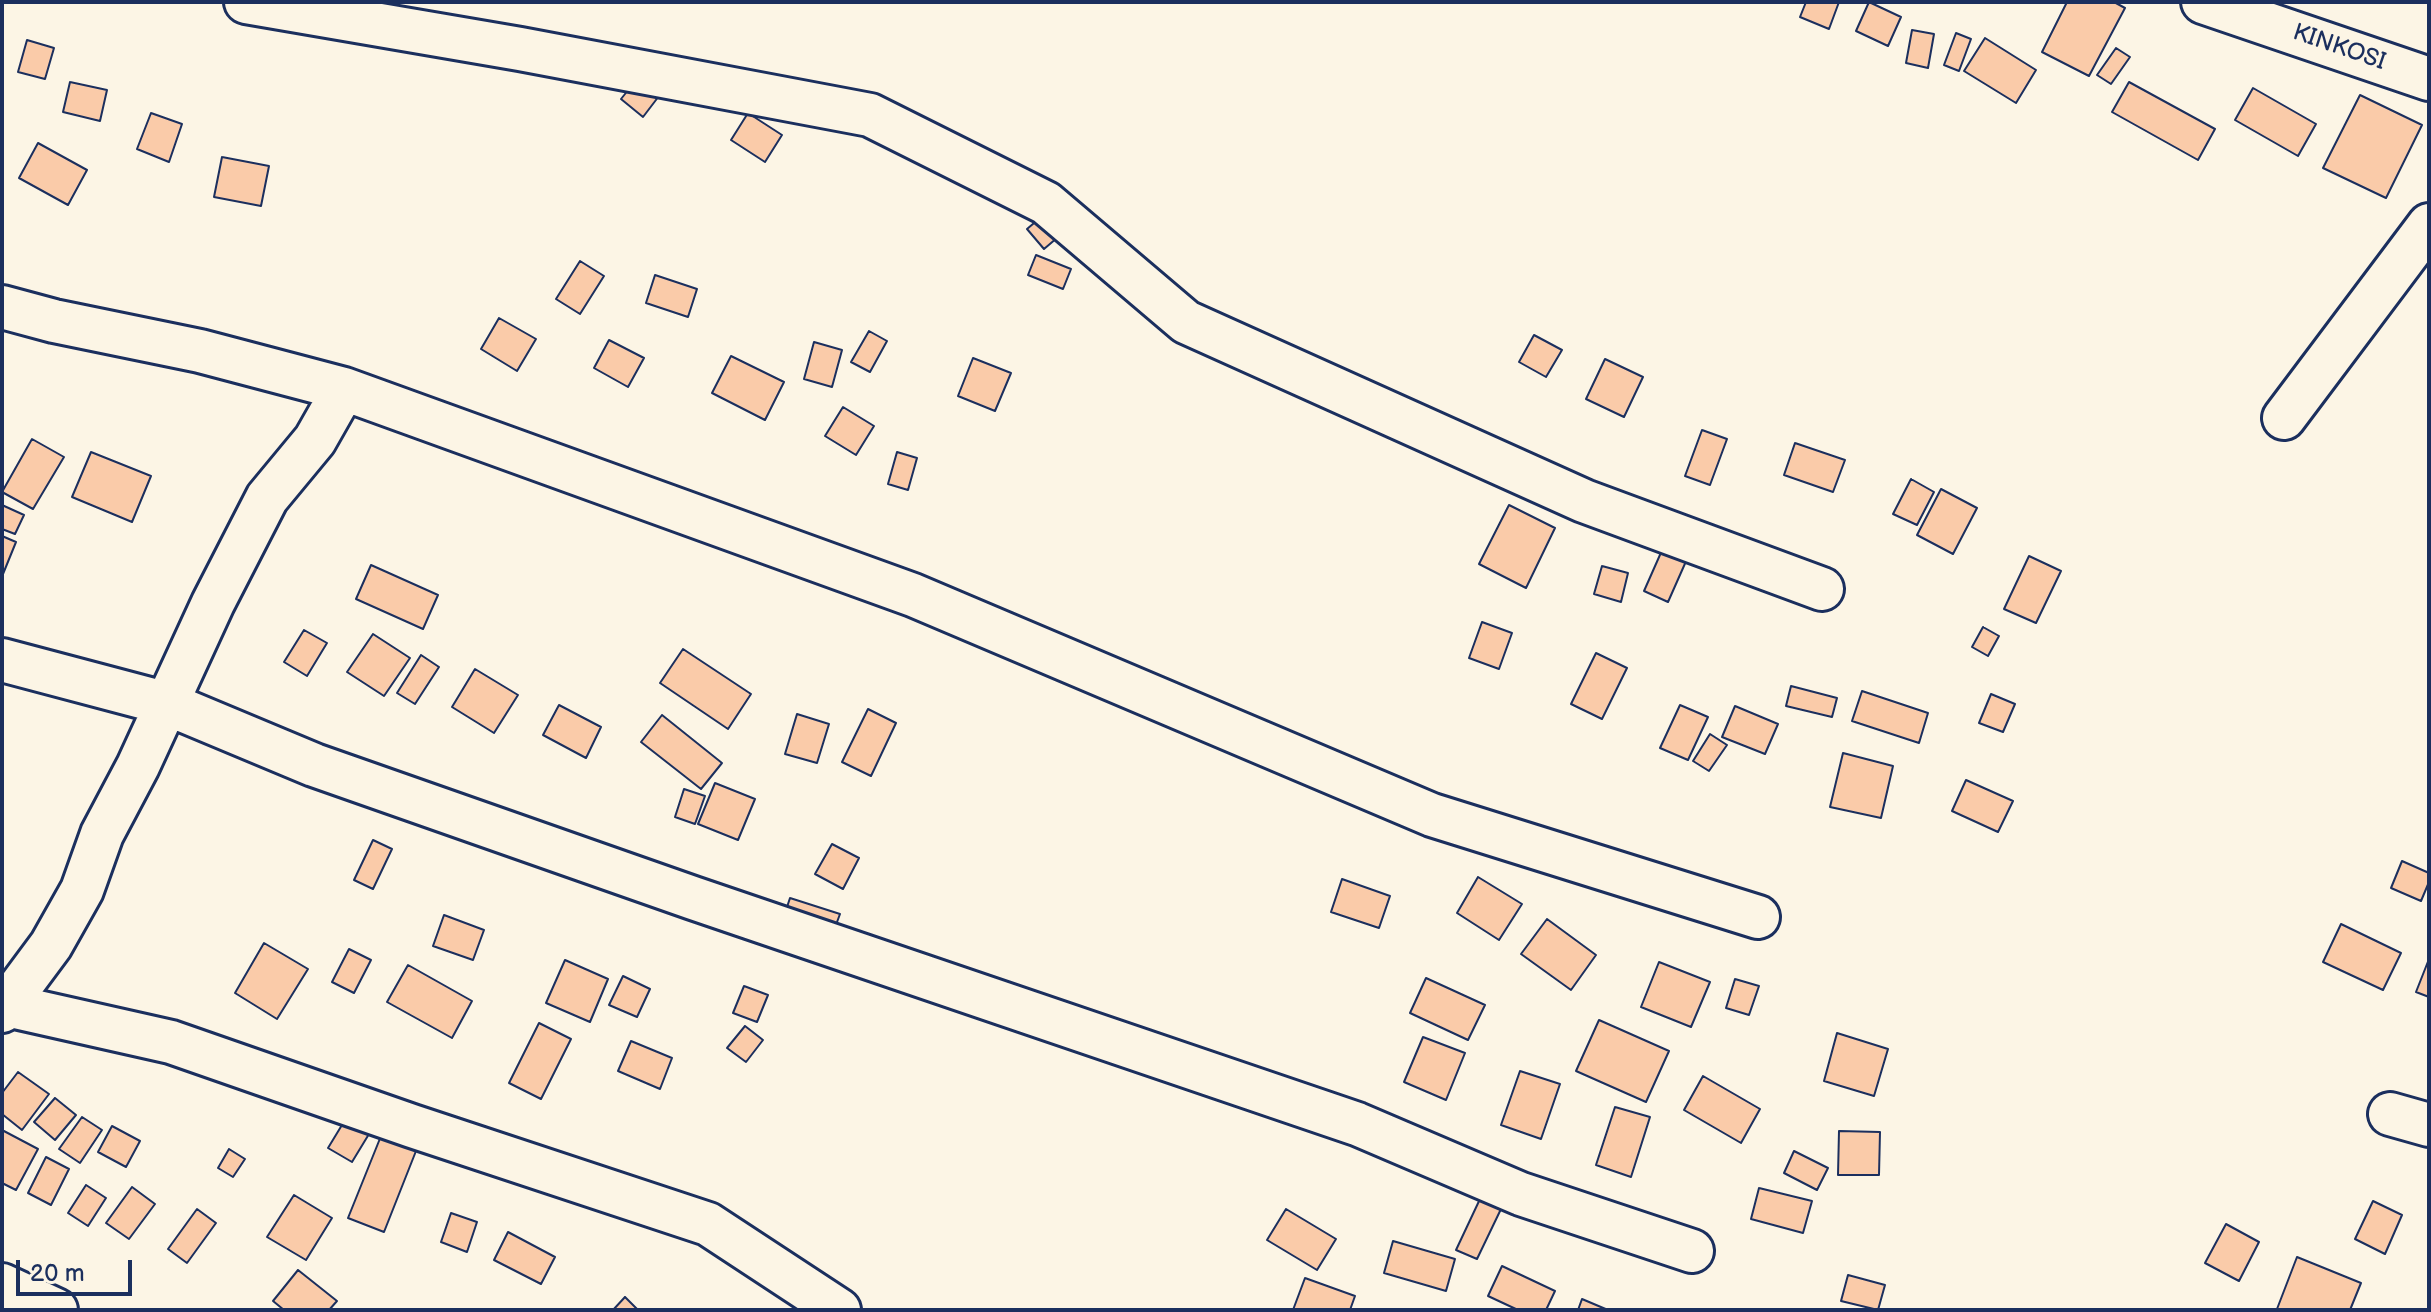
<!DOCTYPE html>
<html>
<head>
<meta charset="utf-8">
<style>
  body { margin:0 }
  #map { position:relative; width:2431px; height:1312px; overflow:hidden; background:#fcf5e5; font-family:"Balsamiq Sans",sans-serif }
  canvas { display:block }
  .frame { position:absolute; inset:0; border:4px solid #1b2f5e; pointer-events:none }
  .scale { position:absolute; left:16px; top:1260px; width:116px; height:36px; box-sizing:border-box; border:4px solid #1b2f5e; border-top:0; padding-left:10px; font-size:24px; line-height:28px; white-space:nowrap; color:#1b2f5e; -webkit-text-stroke:6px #fcf5e5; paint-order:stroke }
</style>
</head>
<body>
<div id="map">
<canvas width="2431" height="1312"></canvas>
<div class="frame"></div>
<div class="scale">20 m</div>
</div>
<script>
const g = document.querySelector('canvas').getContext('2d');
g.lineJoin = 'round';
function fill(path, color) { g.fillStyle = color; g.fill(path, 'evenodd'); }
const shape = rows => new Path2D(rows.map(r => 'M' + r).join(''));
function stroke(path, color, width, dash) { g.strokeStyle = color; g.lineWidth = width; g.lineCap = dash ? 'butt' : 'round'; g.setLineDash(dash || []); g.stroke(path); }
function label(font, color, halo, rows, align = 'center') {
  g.font = font + ' "Balsamiq Sans",sans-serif'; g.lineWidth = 6; g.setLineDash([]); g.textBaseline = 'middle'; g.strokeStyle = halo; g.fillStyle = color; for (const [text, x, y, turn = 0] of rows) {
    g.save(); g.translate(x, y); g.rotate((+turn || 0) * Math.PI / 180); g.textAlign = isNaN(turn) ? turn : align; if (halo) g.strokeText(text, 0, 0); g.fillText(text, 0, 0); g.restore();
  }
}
const building = shape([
  [1806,2,1839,2,1829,29,1800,17,1806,2],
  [1869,2,1901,17,1888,46,1856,31,1869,2],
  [2067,2,2114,2,2125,8,2089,76,2042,52,2067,2],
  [1912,30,1934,34,1928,68,1906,63,1912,30],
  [1956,33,1971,39,1959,71,1944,65,1956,33],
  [1985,38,2036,70,2016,103,1964,71,1985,38],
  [27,40,54,48,45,79,18,72,27,40],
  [2116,48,2130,57,2111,84,2097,75,2116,48],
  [637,79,659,96,643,117,621,99,637,79],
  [70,82,107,90,100,121,63,112,70,82],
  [2129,82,2215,129,2198,160,2112,112,2129,82],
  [2253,88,2316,124,2298,156,2235,120,2253,88],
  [2360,95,2422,125,2386,198,2323,168,2360,95],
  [151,113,182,124,169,162,137,149,151,113],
  [748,113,782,135,765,162,731,140,748,113],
  [38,143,87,170,68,205,19,178,38,143],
  [222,157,269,166,261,206,214,197,222,157],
  [1047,212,1064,232,1044,249,1027,229,1047,212],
  [1036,255,1071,269,1063,289,1028,275,1036,255],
  [580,261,604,276,580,314,556,299,580,261],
  [655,275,697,289,688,317,646,303,655,275],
  [499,318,536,339,517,371,481,349,499,318],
  [869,331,887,341,870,372,851,362,869,331],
  [1534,335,1562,350,1546,377,1519,362,1534,335],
  [609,340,644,358,628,387,594,368,609,340],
  [814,342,842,350,832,387,804,379,814,342],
  [731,356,784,382,765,420,712,393,731,356],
  [973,358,1011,373,995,411,958,396,973,358],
  [1605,359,1643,377,1624,417,1586,399,1605,359],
  [843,407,874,426,856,455,825,436,843,407],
  [1702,430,1727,439,1710,485,1685,476,1702,430],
  [32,439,64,457,33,509,2,492,32,439],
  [1795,443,1845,460,1833,492,1784,475,1795,443],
  [91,452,151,476,132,522,72,497,91,452],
  [897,452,917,458,908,490,888,484,897,452],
  [1911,479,1934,492,1917,525,1893,514,1911,479],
  [1941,489,1977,508,1953,554,1917,535,1941,489],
  [2,505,24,515,15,534,2,529,2,505],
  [1509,505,1555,528,1526,588,1479,564,1509,505],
  [2,536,16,542,3,574,2,573,2,536],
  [1667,539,1691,550,1668,602,1644,591,1667,539],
  [2029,556,2061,571,2036,623,2004,609,2029,556],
  [371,565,438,595,423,629,356,599,371,565],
  [1602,566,1628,573,1621,602,1594,594,1602,566],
  [1482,622,1512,633,1499,669,1469,658,1482,622],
  [1983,627,1999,636,1988,656,1972,647,1983,627],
  [304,630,327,643,307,676,284,662,304,630],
  [373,634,410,658,384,696,347,672,373,634],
  [683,649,751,694,728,729,660,683,683,649],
  [1596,653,1627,668,1602,719,1571,704,1596,653],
  [421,655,439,667,415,704,397,693,421,655],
  [475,669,518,695,494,733,452,707,475,669],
  [1791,686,1837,698,1832,717,1786,706,1791,686],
  [1862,691,1928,713,1919,743,1852,721,1862,691],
  [1991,694,2015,704,2003,732,1979,723,1991,694],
  [559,705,601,727,586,758,543,735,559,705],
  [1680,705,1708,717,1688,760,1660,748,1680,705],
  [1735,706,1778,724,1765,754,1722,737,1735,706],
  [868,709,896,723,871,776,842,762,868,709],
  [797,714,829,724,817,763,785,754,797,714],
  [662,715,722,763,701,789,641,742,662,715],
  [1710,734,1727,745,1709,771,1693,761,1710,734],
  [1843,753,1893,766,1881,818,1830,807,1843,753],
  [1966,780,2013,801,1998,832,1952,811,1966,780],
  [715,783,755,799,738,840,698,824,715,783],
  [684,789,705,796,695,824,675,817,684,789],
  [373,840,392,849,373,889,354,880,373,840],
  [832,844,859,858,843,889,815,874,832,844],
  [2402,861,2429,873,2429,882,2421,901,2391,888,2402,861],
  [1478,877,1522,904,1499,940,1457,913,1478,877],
  [1342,879,1390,896,1379,928,1331,912,1342,879],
  [790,898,840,914,833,933,784,916,790,898],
  [444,915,484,930,473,960,433,946,444,915],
  [1547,919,1596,955,1571,990,1521,954,1547,919],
  [2341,924,2401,953,2383,990,2323,962,2341,924],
  [264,943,308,969,277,1019,235,993,264,943],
  [349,949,371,960,354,993,332,982,349,949],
  [2429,959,2429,997,2416,992,2429,959],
  [565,960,608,979,590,1022,546,1003,565,960],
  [1659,962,1710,982,1691,1027,1641,1007,1659,962],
  [408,965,472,1001,452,1038,387,1002,408,965],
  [623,976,650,989,637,1017,609,1005,623,976],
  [1426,978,1485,1005,1468,1040,1410,1013,1426,978],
  [1735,979,1759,986,1749,1015,1726,1008,1735,979],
  [744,986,768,995,757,1022,733,1013,744,986],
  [1599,1020,1669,1051,1646,1102,1576,1071,1599,1020],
  [539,1023,571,1039,541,1099,509,1083,539,1023],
  [745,1026,763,1040,746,1062,727,1048,745,1026],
  [1837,1033,1888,1049,1874,1096,1824,1081,1837,1033],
  [1423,1037,1465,1053,1446,1100,1404,1082,1423,1037],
  [631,1041,672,1058,660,1089,618,1071,631,1041],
  [1520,1071,1560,1084,1541,1139,1501,1125,1520,1071],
  [18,1072,49,1094,22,1130,2,1114,2,1093,18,1072],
  [1703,1076,1760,1109,1741,1143,1684,1110,1703,1076],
  [55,1098,76,1115,55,1140,34,1122,55,1098],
  [1615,1107,1650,1117,1631,1177,1596,1165,1615,1107],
  [82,1117,102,1130,80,1163,59,1149,82,1117],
  [345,1120,369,1134,352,1162,328,1148,345,1120],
  [112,1126,140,1141,126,1167,98,1152,112,1126],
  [2,1130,38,1149,16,1190,2,1183,2,1130],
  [1839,1131,1880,1132,1879,1175,1838,1175,1839,1131],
  [381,1136,416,1151,384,1232,348,1218,381,1136],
  [229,1149,245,1159,233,1177,218,1168,229,1149],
  [1794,1151,1828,1168,1817,1190,1784,1173,1794,1151],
  [46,1157,69,1169,51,1205,28,1193,46,1157],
  [86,1185,106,1198,88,1226,68,1213,86,1185],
  [132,1187,155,1204,129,1239,106,1223,132,1187],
  [1759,1188,1812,1201,1803,1233,1751,1219,1759,1188],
  [294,1195,332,1218,306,1260,267,1237,294,1195],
  [1480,1199,1501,1209,1477,1259,1456,1250,1480,1199],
  [2373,1201,2402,1215,2385,1254,2355,1239,2373,1201],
  [197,1209,216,1223,187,1263,168,1249,197,1209],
  [1286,1209,1336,1239,1317,1270,1267,1240,1286,1209],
  [451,1213,477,1222,467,1252,441,1242,451,1213],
  [2226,1224,2259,1242,2239,1281,2205,1263,2226,1224],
  [508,1232,555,1257,541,1284,494,1260,508,1232],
  [1393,1241,1455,1259,1446,1291,1384,1273,1393,1241],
  [2297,1257,2361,1283,2350,1310,2277,1309,2297,1257],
  [1502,1266,1555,1291,1546,1310,1518,1310,1488,1296,1502,1266],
  [298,1270,337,1301,329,1310,284,1310,273,1301,298,1270],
  [1848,1275,1885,1285,1878,1310,1841,1301,1848,1275],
  [1305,1278,1355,1296,1350,1310,1293,1310,1305,1278],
  [625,1297,638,1310,613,1310,625,1297],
  [1582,1299,1608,1310,1578,1310,1582,1299]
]);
const street = shape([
  [246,2,520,49,870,115,1046,203,1186,322,1584,501,1822,589],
  [2203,2,2429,79],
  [2,307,54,321,200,351,344,389,315,440,267,498,213,603,138,766,102,834,82,890,51,945,2,1011],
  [344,389,913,595,1432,815,1758,917],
  [2284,418,2429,225],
  [2,660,168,704,314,765,693,898,1357,1124,1521,1194,1692,1251],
  [2,1004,171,1042,412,1126,708,1224,839,1310],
  [2390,1114,2429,1125],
  [2,1285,56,1310]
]);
const streetNames = [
  ["KINKOSI",2339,48,19]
];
fill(building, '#facba9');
stroke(building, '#1b2f5e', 2);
stroke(street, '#1b2f5e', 48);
stroke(street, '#fcf5e5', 42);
label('24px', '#1b2f5e', '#fcf5e5', streetNames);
</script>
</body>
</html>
